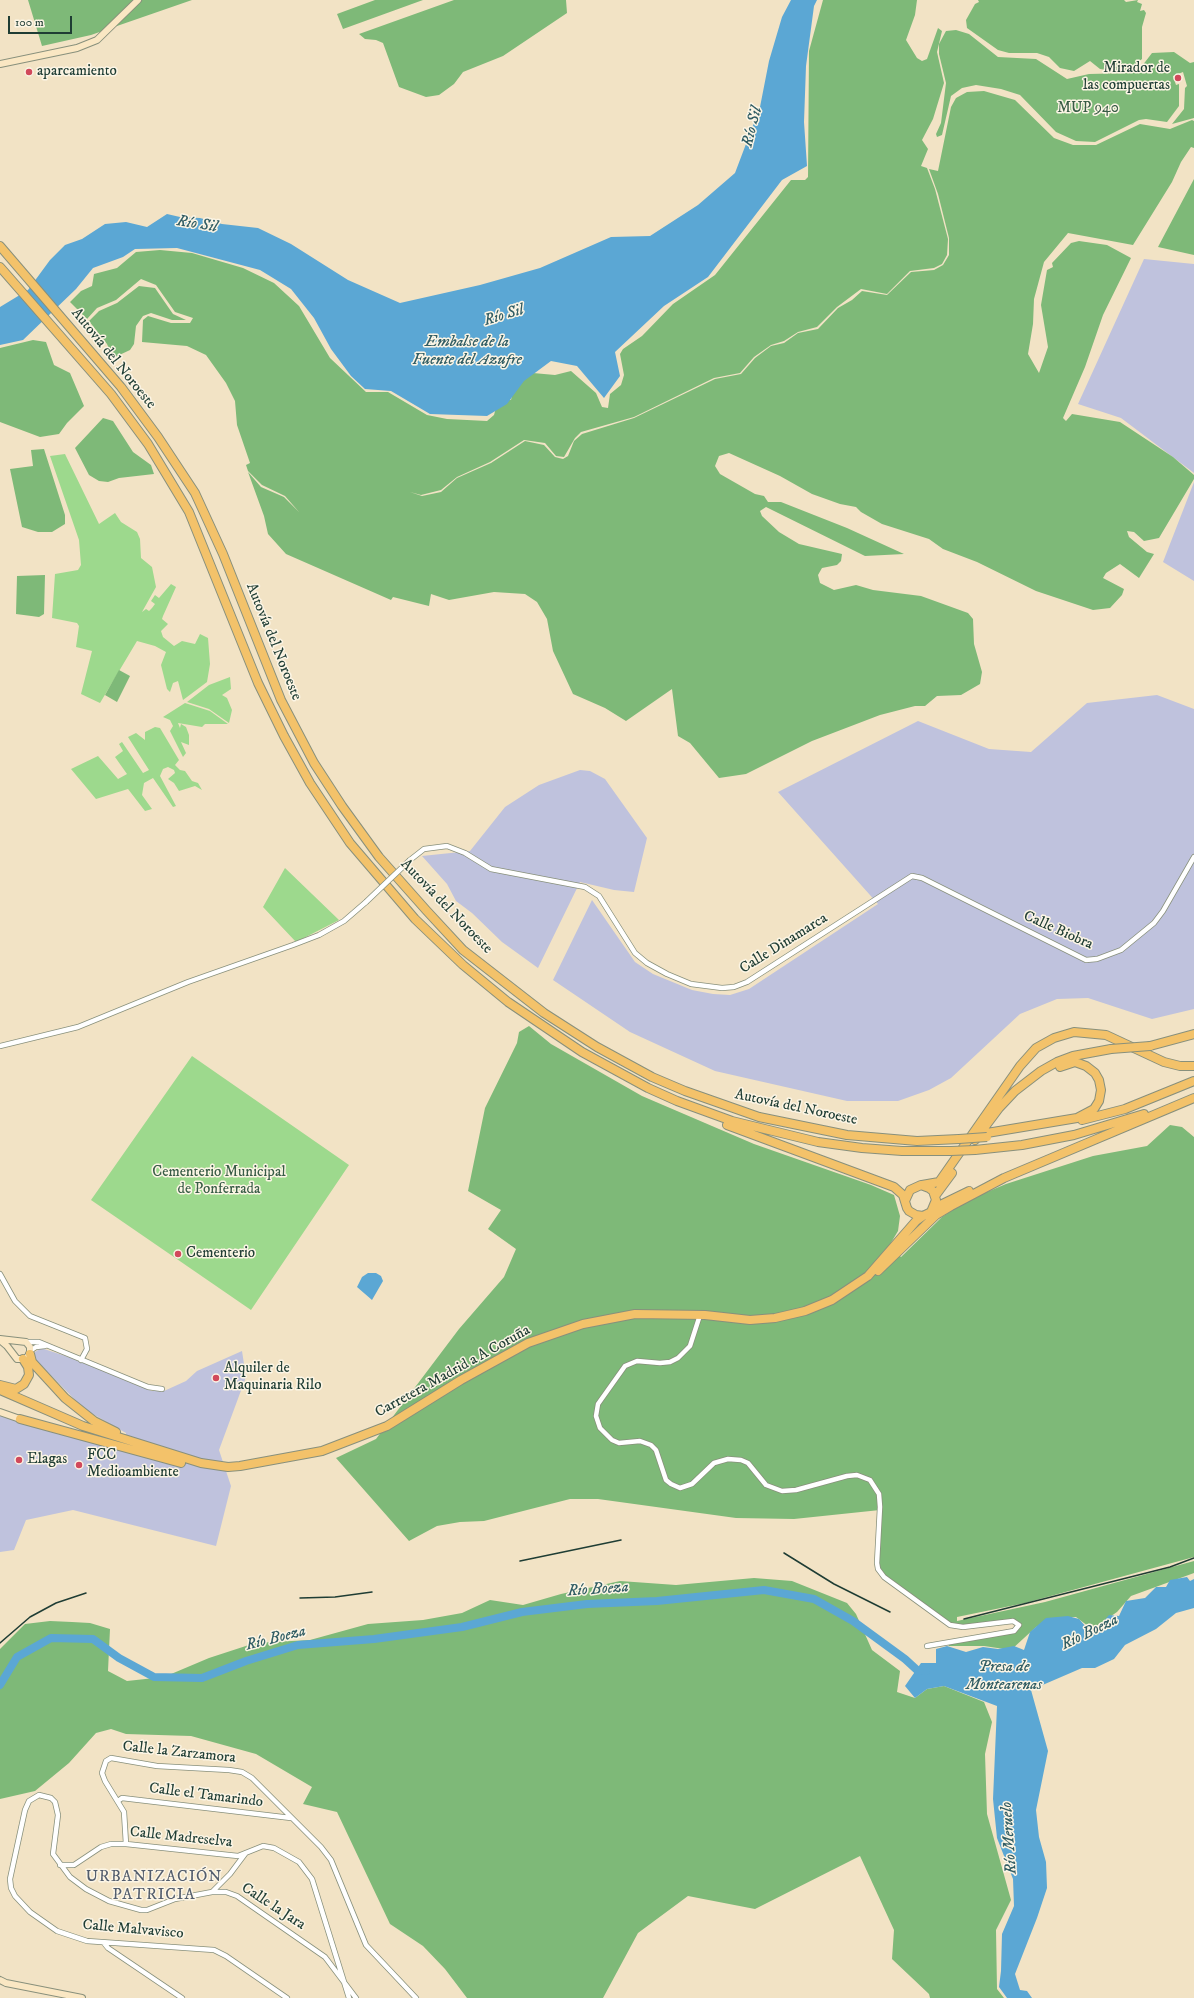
<!DOCTYPE html>
<html>
<head>
<meta charset="utf-8">
<style>
  body { margin:0 }
  #map { position:relative; width:1194px; height:1998px; overflow:hidden; background:#f2e3c5; font-family:"IM FELL DW Pica",serif }
  canvas { display:block }
  .scale { position:absolute; left:8px; top:16px; width:64px; height:18px; box-sizing:border-box; border:2px solid #1f3d34; border-top:0; padding-left:5px; font-size:12px; line-height:14px; white-space:nowrap; color:#1f3d34; -webkit-text-stroke:3px #fcf5e5; paint-order:stroke }
</style>
</head>
<body>
<div id="map">
<canvas width="1194" height="1998"></canvas>
<div class="scale">100 m</div>
</div>
<script>
const g = document.querySelector('canvas').getContext('2d');
g.lineJoin = 'round';
function fill(path, color) { g.fillStyle = color; g.fill(path, 'evenodd'); }
const shape = rows => new Path2D(rows.map(r => 'M' + r).join(''));
function stroke(path, color, width, dash) { g.strokeStyle = color; g.lineWidth = width; g.lineCap = dash ? 'butt' : 'round'; g.setLineDash(dash || []); g.stroke(path); }
function label(font, color, halo, rows, align = 'center') {
  g.font = font + ' "IM FELL DW Pica",serif'; g.lineWidth = 3; g.setLineDash([]); g.textBaseline = 'middle'; g.strokeStyle = halo; g.fillStyle = color; for (const [text, x, y, turn = 0] of rows) {
    g.save(); g.translate(x, y); g.rotate((+turn || 0) * Math.PI / 180); g.textAlign = isNaN(turn) ? turn : align; if (halo) g.strokeText(text, 0, 0); g.fillText(text, 0, 0); g.restore();
  }
}
const industrial = shape([
  [1144,259,1194,264,1194,473,1121,418,1078,404],
  [1194,482,1194,581,1163,562],
  [1157,695,1194,709,1194,1009,1152,1019,1088,998,1057,999,1020,1014,951,1078,929,1090,898,1101,847,1101,715,1071,630,1032,553,980,592,900,635,962,653,974,692,990,713,994,730,995,749,989,878,904,778,792,918,721,989,749,1031,752,1087,703],
  [580,770,590,771,605,779,647,838,634,892,614,890,580,882,538,968,502,942,472,913,456,901,447,884,422,856,470,851,505,807,539,785],
  [41,1348,84,1362,152,1391,164,1391,186,1381,197,1371,242,1351,246,1377,219,1450,231,1486,216,1546,73,1510,26,1520,14,1550,0,1552,0,1416,123,1451,126,1433,84,1409,34,1358,35,1352]
]);
const green = shape([
  [65,454,99,524,115,513,121,522,137,532,140,539,141,558,152,567,156,587,142,612,146,609,149,611,152,608,155,604,151,601,155,595,159,598,171,584,176,587,163,616,162,619,168,624,161,631,163,637,174,646,182,641,195,644,200,634,208,638,210,664,207,682,183,700,178,681,173,683,170,692,167,689,161,665,166,652,155,646,137,641,100,703,81,694,92,651,76,647,79,626,77,623,52,618,55,574,78,570,81,565,79,540,50,456],
  [230,677,231,689,222,695,227,698,232,710,229,723,209,709,187,702,209,685],
  [185,703,210,711,228,724,205,724,202,727,178,723,180,728,181,724,186,727,189,735,189,745,181,742,186,753,183,757,170,731,173,726,170,720,163,717],
  [155,727,160,728,179,760,175,765,180,770,185,771,192,781,198,783,202,790,195,786,179,791,174,783,168,779,175,773,174,770,168,767,163,769,160,776,176,806,173,807,153,778,144,783,142,795,152,809,145,811,128,789,96,799,71,769,98,756,118,779,127,774,115,757,123,751,119,744,122,742,143,773,149,770,128,737,136,733,145,740,145,732],
  [285,868,339,920,296,942,263,907],
  [192,1056,349,1165,251,1310,91,1200]
]);
const forest = shape([
  [28,0,192,0,91,35,42,46],
  [375,0,423,0,343,29,337,14],
  [454,0,566,0,567,13,503,56,463,72,454,84,439,95,426,97,399,87,383,43,376,40,365,39,359,34],
  [823,0,917,0,915,15,906,40,917,58,922,61,927,59,938,28,942,31,937,52,944,83,933,119,922,140,928,149,921,166,927,168,935,189,948,239,947,255,942,264,934,268,910,271,887,294,861,289,837,307,817,327,798,332,784,341,771,345,754,357,740,373,714,378,634,417,581,432,575,438,564,457,556,456,545,443,524,440,490,462,457,477,441,490,421,495,410,492,422,496,441,492,457,478,491,463,525,441,544,445,555,457,563,459,568,456,574,441,582,434,634,418,715,379,741,374,755,358,771,346,784,343,798,333,818,329,838,308,852,300,862,291,887,295,911,272,934,270,943,265,949,255,949,238,938,194,929,169,938,171,951,107,956,98,967,92,984,91,1015,100,1054,138,1073,145,1096,145,1140,124,1170,129,1192,120,1194,121,1194,148,1191,147,1181,162,1172,182,1133,245,1068,233,1044,262,1034,299,1033,324,1028,354,1039,373,1048,347,1041,305,1047,270,1053,267,1052,263,1071,243,1079,241,1107,245,1131,258,1103,315,1085,367,1063,418,1066,421,1072,414,1120,422,1173,457,1194,475,1194,479,1159,538,1144,541,1134,532,1127,531,1129,537,1147,552,1154,554,1139,578,1120,564,1106,573,1103,578,1124,589,1122,595,1110,608,1093,610,1036,591,977,562,943,549,929,539,882,524,861,512,856,507,840,504,812,494,780,476,729,453,719,456,715,466,720,474,755,494,764,496,768,502,781,502,847,528,904,554,865,556,766,507,760,511,762,516,779,532,799,544,842,554,841,561,837,565,822,568,818,575,820,583,834,590,856,585,873,590,921,596,968,613,973,619,974,644,982,672,980,684,961,695,937,696,925,706,915,706,880,715,812,741,746,774,719,778,690,743,678,736,672,689,626,721,605,708,573,694,553,651,547,619,537,602,525,594,494,592,449,600,431,594,429,606,393,597,391,600,286,554,268,534,264,516,248,472,261,487,284,497,299,512,285,496,262,485,248,471,246,465,250,463,237,425,235,401,226,383,206,355,187,346,142,342,143,320,148,316,171,323,190,323,193,318,175,312,156,285,141,279,116,300,97,308,87,319,70,302,81,291,92,286,94,274,117,268,136,252,160,250,192,253,243,268,274,283,299,306,330,358,366,392,388,392,427,415,447,419,487,421,494,415,499,397,511,400,514,387,533,373,555,375,571,371,596,393,602,407,608,408,610,394,621,385,624,375,620,354,623,349,642,336,673,304,715,275,791,180,805,180,808,177,809,51],
  [978,0,1124,0,1126,2,1138,0,1137,2,1142,4,1140,11,1144,10,1146,13,1142,27,1142,59,1128,70,1113,71,1100,69,1090,61,1074,71,1060,68,1049,57,1037,53,1009,53,998,50,967,28,966,20,975,4,979,2],
  [956,30,969,34,998,57,1036,59,1067,79,1089,74,1129,73,1142,66,1152,53,1174,52,1190,63,1194,62,1194,118,1172,124,1184,109,1185,88,1187,86,1183,72,1173,76,1176,85,1179,84,1179,106,1167,122,1146,119,1139,120,1095,142,1076,141,1056,132,1020,95,1001,89,976,85,962,88,951,96,942,135,937,137,936,134,941,123,946,83,939,54,939,44,946,31],
  [1194,179,1194,255,1158,247],
  [139,286,155,288,173,314,186,320,172,320,151,313,143,316,136,326,134,344,130,350,113,358,107,344,89,321,99,311,117,303],
  [33,340,46,342,54,365,70,373,84,406,67,423,59,434,40,437,0,422,0,348],
  [103,418,113,421,133,452,151,465,154,474,119,478,108,482,99,481,89,475,75,448],
  [44,449,65,515,65,524,52,532,38,532,22,527,10,469,33,466,31,450],
  [45,575,44,614,39,617,16,614,17,576],
  [119,670,130,676,117,702,105,695],
  [529,1026,551,1044,642,1096,754,1144,871,1185,894,1195,900,1216,898,1231,889,1246,901,1257,942,1217,966,1201,1006,1184,1093,1156,1147,1146,1170,1125,1182,1127,1194,1137,1194,1557,1025,1603,957,1617,957,1621,1045,1602,1194,1561,1194,1573,1131,1596,1117,1612,1092,1629,1076,1617,1059,1617,1036,1627,1011,1650,984,1646,949,1646,948,1644,955,1642,1015,1633,1018,1629,1017,1623,962,1627,951,1625,883,1574,879,1565,880,1510,794,1519,736,1518,598,1499,570,1499,484,1521,460,1522,437,1526,409,1541,336,1458,376,1439,459,1329,504,1277,516,1249,488,1229,501,1210,468,1191,485,1108,517,1043,519,1032],
  [754,1578,792,1581,847,1603,856,1614,872,1650,900,1671,897,1692,915,1698,927,1689,944,1686,984,1702,992,1722,985,1754,987,1814,1011,1900,996,1930,997,1989,1004,1998,930,1998,929,1994,892,1959,894,1930,860,1856,755,1909,688,1896,638,1933,603,1998,467,1998,445,1969,423,1946,390,1924,337,1812,303,1804,312,1787,256,1754,191,1736,126,1734,111,1729,96,1733,69,1763,35,1791,0,1799,0,1649,25,1624,50,1621,72,1622,90,1623,110,1629,108,1671,127,1681,164,1677,209,1658,255,1643,310,1640,368,1624,423,1620,462,1613,490,1600,523,1605,561,1594,620,1581,676,1585]
]);
const water = shape([
  [791,0,817,0,814,6,806,66,804,122,807,166,782,180,708,277,664,306,615,352,620,376,604,398,577,366,551,361,524,381,507,404,487,416,430,414,391,391,365,389,351,376,331,349,314,318,291,289,260,270,177,248,135,249,123,257,93,268,76,289,23,340,0,345,0,307,28,290,50,260,65,245,82,239,105,224,126,222,147,227,167,214,180,217,200,218,222,224,258,228,291,244,348,280,400,303,480,285,540,268,611,237,650,236,698,205,735,173,760,107,769,61,782,17],
  [368,1273,376,1273,381,1276,383,1281,372,1300,357,1287,362,1277],
  [1187,1577,1190,1581,1194,1579,1194,1608,1176,1613,1156,1629,1125,1645,1114,1659,1095,1668,1082,1668,1031,1690,1048,1751,1036,1810,1039,1837,1046,1862,1047,1888,1037,1918,1015,1974,1020,1990,1027,1991,1032,1998,1007,1998,999,1987,1001,1971,1002,1934,1014,1906,1013,1879,997,1838,993,1799,997,1706,944,1686,927,1689,915,1698,905,1686,921,1663,936,1663,936,1649,947,1646,966,1652,983,1647,998,1649,1014,1646,1024,1650,1030,1632,1046,1618,1068,1616,1079,1619,1087,1628,1099,1627,1109,1615,1119,1616,1126,1601,1145,1598,1156,1587,1166,1587,1170,1580]
]);
const river = shape([
  [0,1685,17,1657,51,1638,93,1639,119,1658,154,1677,202,1678,246,1661,298,1645,374,1639,462,1627,522,1612,587,1604,657,1601,764,1590,814,1599,853,1621,905,1659,917,1670,926,1671]
]);
const street = shape([
  [410,860,424,849,447,846,465,853,491,869,585,887,599,896,635,953,647,963,667,974,691,984,722,988,734,987,747,982,912,876,922,878,1086,960,1097,959,1121,950,1154,923,1163,911,1194,857],
  [0,1046,78,1027,188,982,293,945,319,935,344,921,366,902],
  [0,1274,15,1301,30,1316,85,1338,87,1349,81,1360],
  [700,1315,690,1346,678,1358,670,1362,660,1363,637,1361,625,1366,598,1404,596,1416,600,1428,612,1440,619,1443,640,1441,651,1445,656,1450,666,1480,671,1484,680,1488,692,1484,714,1463,728,1459,741,1460,748,1463,766,1485,782,1491,796,1490,847,1476,857,1475,870,1480,879,1494,880,1507,877,1563,878,1569,884,1577,950,1625,963,1627,1013,1621,1019,1625,1014,1631,927,1646],
  [26,1342,39,1342,148,1387,162,1389],
  [30,1351,36,1347,45,1346],
  [118,1801,122,1798,291,1818],
  [126,1844,124,1812,105,1781,102,1773,106,1761,111,1758,157,1766,229,1770,242,1772,252,1778,321,1847,331,1860,366,1945,416,1998],
  [60,1865,74,1865,101,1847,111,1844,126,1844,238,1856,263,1846,274,1848,299,1862,312,1879,349,1998],
  [212,1892,230,1874,245,1854],
  [104,1943,108,1948,182,1998],
  [287,1998,226,1956,214,1950,87,1941,57,1931,30,1912,15,1896,11,1888,10,1879,25,1810,29,1801,39,1795,51,1798,55,1802,58,1815,53,1854,70,1877,86,1889,109,1901,141,1910,147,1910,175,1899,212,1892,226,1892,237,1896,325,1957,356,1998]
]);
const secondary = shape([
  [0,64,77,48,97,40,138,0],
  [0,1339,26,1342,30,1347,30,1354,25,1359,17,1359,7,1346,0,1340],
  [0,1412,20,1419],
  [0,1980,6,1983,82,1998]
]);
const highway = shape([
  [0,246,121,387,158,437,195,493,223,554,281,700,314,763,342,806,379,857,426,910,463,950,544,1013,597,1047,652,1077,685,1091,759,1117,847,1135,917,1141,959,1139],
  [0,267,111,394,148,444,189,512,258,683,284,736,310,783,350,843,415,919,463,965,508,1002,582,1052,648,1088,677,1101,732,1121,818,1142,862,1148,902,1151,951,1151],
  [1150,1046,1194,1034],
  [1082,1120,1125,1109,1194,1081],
  [727,1125,894,1187,903,1195,907,1208,909,1211,916,1215,923,1216,931,1212,936,1200,933,1191,929,1188,921,1185,910,1190,905,1201],
  [987,1133,1077,1118,1094,1109,1099,1101,1101,1090,1099,1080,1095,1073,1086,1066,1075,1062,1060,1067],
  [975,1140,999,1108,1015,1091,1041,1071,1057,1062,1073,1056,1111,1049],
  [975,1150,1022,1145,1074,1135,1144,1114],
  [922,1185,939,1182,1020,1066,1036,1048,1054,1038,1074,1032,1106,1035,1164,1062,1180,1066,1194,1066],
  [935,1196,952,1173],
  [934,1208,969,1191],
  [878,1271,936,1215,951,1206,1004,1178,1194,1098],
  [30,1354,32,1362,65,1398,94,1421,116,1432],
  [0,1385,16,1389,24,1384,29,1375,28,1367,23,1359],
  [0,1390,83,1426,201,1463,228,1467,240,1466,322,1451,387,1426,461,1380,528,1343,583,1324,635,1314,705,1315,750,1320,775,1318,805,1311,832,1300,868,1276,916,1221,923,1216],
  [20,1419,181,1463]
]);
const rail = shape([
  [784,1553,834,1584,890,1612],
  [520,1561,621,1540],
  [300,1598,335,1597,372,1592],
  [964,1619,1170,1567,1194,1558],
  [0,1643,30,1617,56,1603,86,1593]
]);
const streetBridge = shape([
  [366,902,410,860]
]);
const highwayBridge = shape([
  [1111,1049,1150,1046],
  [959,1139,987,1137],
  [951,1151,975,1150]
]);
const markers = [
  [29,72,4,"#d1495b"],
  [1178,78,4,"#d1495b"],
  [178,1254,4,"#d1495b"],
  [216,1378,4,"#d1495b"],
  [19,1460,4,"#d1495b"],
  [79,1465,4,"#d1495b"]
];
const poiNames = [
  ["Mirador de",1170,69,"right"],
  ["las compuertas",1170,86,"right"],
  ["aparcamiento",37,72],
  ["Cementerio",186,1254],
  ["Alquiler de",224,1369],
  ["Maquinaria Rilo",224,1386],
  ["FCC",87,1456],
  ["Medioambiente",87,1473],
  ["Elagas",27,1460]
];
const parkNames = [
  ["MUP 940",1088,109],
  ["Cementerio Municipal",219,1173],
  ["de Ponferrada",219,1190]
];
const streetNames = [
  ["Autovía del Noroeste",113,359,51],
  ["Autovía del Noroeste",273,642,68],
  ["Autovía del Noroeste",446,907,46],
  ["Calle Biobra",1058,931,24],
  ["Calle Dinamarca",784,944,-32],
  ["Autovía del Noroeste",796,1108,12],
  ["Carretera Madrid a A Coruña",453,1372,-29],
  ["Calle la Zarzamora",179,1753,6],
  ["Calle el Tamarindo",206,1796,7],
  ["Calle Madreselva",181,1838,6],
  ["Calle la Jara",273,1907,33],
  ["Calle Malvavisco",133,1930,5]
];
const waterNames = [
  ["Río Sil",753,127,-76],
  ["Río Sil",197,225,9],
  ["Río Sil",504,316,-17],
  ["Embalse de la",467,343],
  ["Fuente del Azufre",467,361],
  ["Río Boeza",598,1590,-4],
  ["Río Boeza",1090,1633,-26],
  ["Río Boeza",276,1639,-14],
  ["Presa de",1004,1668],
  ["Montearenas",1004,1686],
  ["Río Meruelo",1010,1838,-94]
];
const neighbourhoodNames = [
  ["URBANIZACIÓN",154,1878],
  ["PATRICIA",154,1896]
];
fill(industrial, '#bfc2dd');
fill(green, '#9dd98d');
fill(forest, '#7eb978');
fill(water, '#5ba7d4');
stroke(river, '#5ba7d4', 8);
stroke(street, '#88907c', 6);
stroke(secondary, '#88907c', 8);
stroke(highway, '#88907c', 10);
stroke(street, '#fff', 4.5);
stroke(secondary, '#fae7c3', 6);
stroke(highway, '#f3c26a', 8);
stroke(rail, '#1f3d34', 1.5);
stroke(streetBridge, '#88907c', 6, []);
stroke(highwayBridge, '#88907c', 10, []);
stroke(streetBridge, '#fff', 4.5);
stroke(highwayBridge, '#f3c26a', 8);
for (const [x, y, r, color] of markers) { const dot = new Path2D(); dot.arc(x, y, r, 0, 2 * Math.PI); g.fillStyle = color; g.fill(dot); stroke(dot, '#fcf5e5', 1.5); }
label('15px', '#1f3d34', '#fcf5e5', poiNames, 'left');
label('15px', '#385c46', '#fcf5e5', parkNames);
label('15px', '#1f3d34', '#fcf5e5', streetNames);
label('italic 16px', '#315d64', '#fcf5e5', waterNames);
g.letterSpacing = '1px';
label('16px', '#535d6d', '#fcf5e5', neighbourhoodNames);
g.letterSpacing = '0px';
</script>
</body>
</html>
